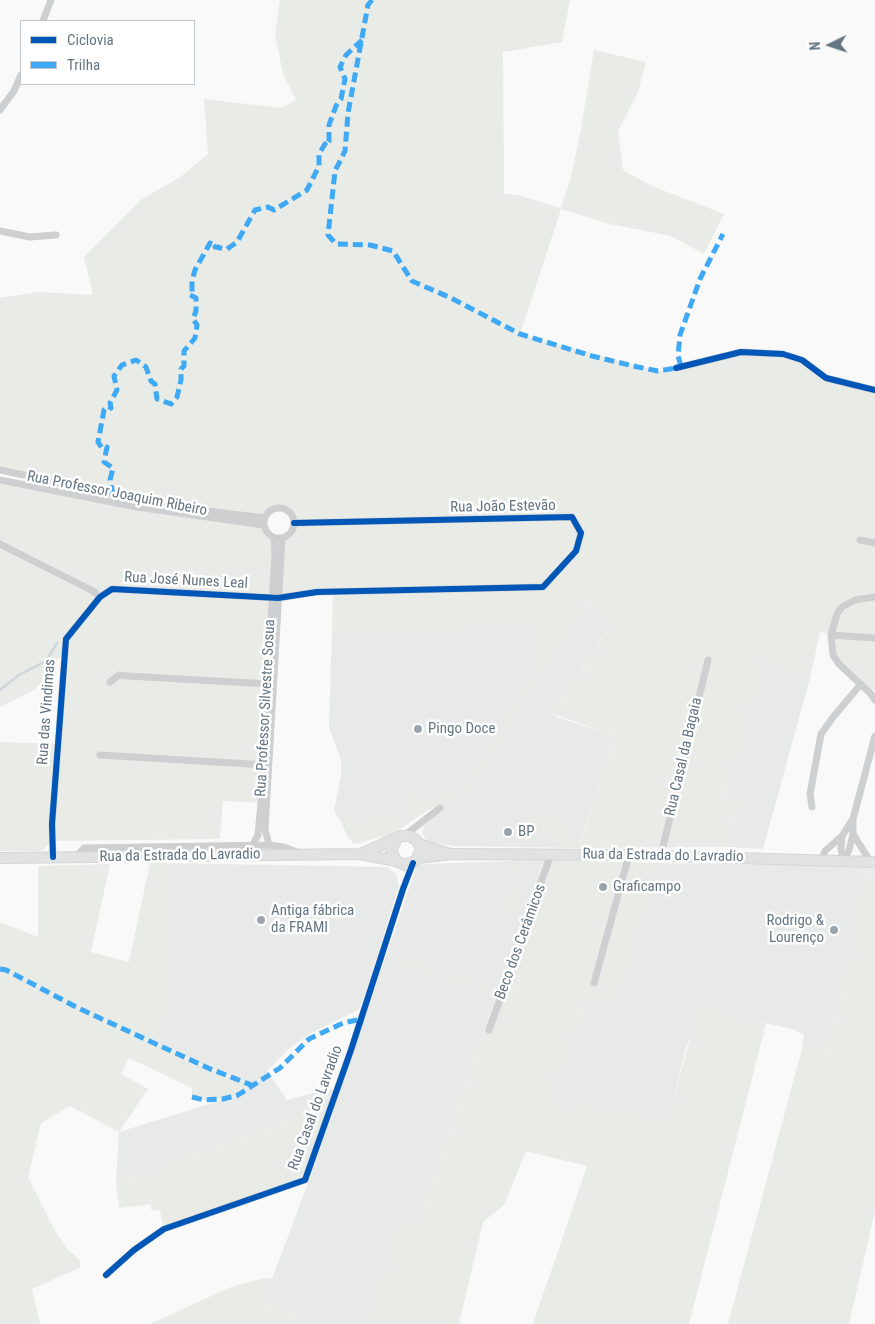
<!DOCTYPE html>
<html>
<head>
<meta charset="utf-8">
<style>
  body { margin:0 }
  #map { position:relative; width:875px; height:1324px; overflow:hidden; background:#f9f9f9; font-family:"Roboto Condensed",sans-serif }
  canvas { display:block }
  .legend { position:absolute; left:20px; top:20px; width:175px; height:65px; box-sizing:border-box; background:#fff; border:1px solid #c1c8cd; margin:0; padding:6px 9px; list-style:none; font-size:15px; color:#657683 }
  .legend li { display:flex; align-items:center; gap:10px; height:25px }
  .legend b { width:25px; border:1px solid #c1c8cd }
  .north { position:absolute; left:805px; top:20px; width:50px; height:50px; -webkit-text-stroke:4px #fff; paint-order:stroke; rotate:266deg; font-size:14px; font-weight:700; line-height:20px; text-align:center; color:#657683 }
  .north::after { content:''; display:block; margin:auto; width:18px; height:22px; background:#657683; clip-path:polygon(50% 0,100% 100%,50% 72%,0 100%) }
</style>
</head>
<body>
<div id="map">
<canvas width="875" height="1324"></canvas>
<ul class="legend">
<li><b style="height:6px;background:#0057b8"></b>Ciclovia</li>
<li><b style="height:6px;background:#3fa9f5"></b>Trilha</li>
</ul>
<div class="north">N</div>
</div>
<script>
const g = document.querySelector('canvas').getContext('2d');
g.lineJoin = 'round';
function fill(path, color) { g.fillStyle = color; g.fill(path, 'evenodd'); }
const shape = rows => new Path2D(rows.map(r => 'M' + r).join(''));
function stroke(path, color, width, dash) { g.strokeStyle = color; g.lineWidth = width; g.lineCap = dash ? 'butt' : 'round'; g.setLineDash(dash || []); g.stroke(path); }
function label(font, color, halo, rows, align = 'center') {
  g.font = font + ' "Roboto Condensed",sans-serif'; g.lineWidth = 5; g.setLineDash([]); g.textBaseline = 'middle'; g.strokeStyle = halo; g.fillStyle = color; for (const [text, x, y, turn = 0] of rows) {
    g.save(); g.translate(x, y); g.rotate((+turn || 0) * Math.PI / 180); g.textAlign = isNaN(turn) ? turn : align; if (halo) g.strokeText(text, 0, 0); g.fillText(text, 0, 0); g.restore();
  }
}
const built = shape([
  [586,604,612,624,551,713,557,717,614,736,578,848,453,846,427,841,422,833,425,823,443,806,431,808,389,835,354,844,347,836,342,823,334,811,341,774,341,760,329,727,332,631,571,626],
  [764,660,811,674,763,849,726,847,741,798,726,792],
  [543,860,382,1324,323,1324,256,1300,264,1278,272,1279,310,1178,416,868,424,864],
  [163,863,387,867,396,874,399,886,365,995,358,1010,311,1033,289,1049,267,1071,287,1100,332,1088,326,1107,116,1181,119,1132,238,1095,254,1086,158,1046,165,977],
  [657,863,775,865,868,864,843,984,825,1052,802,1049,804,1035,792,1029,750,1020,693,1031,686,1047,655,1175,620,1173,525,1151,587,1006,651,881]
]);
const green = shape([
  [280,0,570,0,562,42,503,52,504,194,518,195,561,208,571,177,581,129,594,50,646,62,638,92,618,131,623,170,652,186,724,214,704,254,671,236,610,224,561,209,520,334,658,371,727,355,764,351,802,360,826,378,875,388,875,690,871,690,839,664,831,635,820,632,811,674,764,661,726,792,741,798,726,847,563,848,525,819,562,818,564,844,580,844,614,736,551,713,612,625,586,604,515,714,470,790,462,792,534,674,535,627,332,631,333,593,278,598,282,538,291,532,294,523,288,512,280,509,268,513,264,524,266,531,274,538,261,803,223,801,220,839,53,841,41,851,0,851,0,742,57,744,63,656,56,661,52,689,44,681,32,691,0,707,0,481,176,513,0,470,0,298,38,292,93,295,84,257,142,199,179,178,208,154,204,99,281,108,296,100,283,74,275,34],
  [411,789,414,789,415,797,441,797,441,791,454,792,446,803,428,810,402,828,389,835,354,844,342,823,347,816,365,817,365,819,400,817,410,807],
  [510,860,522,860,527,881,515,916,508,914],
  [543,860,657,863,617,1000,587,1006,547,1102,668,1119,700,1003,766,1024,689,1324,533,1324,587,1166,526,1151,504,1205,483,1222,459,1324,365,1324,401,1222,416,1226],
  [150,863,163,863,165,977,161,1040,159,1046,208,1068,254,1086,238,1095,223,1099,204,1100,192,1097,192,1088,129,1058,121,1074,148,1089,119,1132,70,1106,41,1123,28,1177,55,1231,69,1251,79,1259,81,1267,32,1289,40,1324,0,1324,0,922,38,937,38,866,110,864,91,952,129,962],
  [868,864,875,864,875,1211,849,1324,728,1324,802,1049,825,1052,843,984],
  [394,954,489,986,487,992,391,961],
  [332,1088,336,1094,305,1180,164,1229,160,1211,151,1210,151,1204,119,1208,116,1181,326,1107],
  [264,1278,256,1300,323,1324,150,1324,231,1287]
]);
const stream = shape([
  [0,690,19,675,46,661,57,643]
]);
const minor = shape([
  [43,21,51,0],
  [0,110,14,91,21,75],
  [0,231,30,237,56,235],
  [676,368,741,352,783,354,802,360,826,378,875,390],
  [0,470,165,506,265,518],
  [0,480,137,507,264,525],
  '264 523a15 15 0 1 1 30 0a15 15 0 1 1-30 0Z',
  [860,540,875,543],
  [0,544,93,591,100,597],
  [875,597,855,600,842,607,837,614,831,635,833,655,839,664,871,694,875,700],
  [831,635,875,638],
  [110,682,119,675,128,676,270,684],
  [100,755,266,765],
  [812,807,810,794,821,734,834,716,861,684],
  [853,834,870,861],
  [405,835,440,808],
  [269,845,265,829,282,538],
  [252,846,258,835,261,803,275,553,274,538],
  [661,855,708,660],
  [53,857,52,824,66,639,100,597,112,589,278,598,317,592,543,587,576,551,581,533,572,517,294,523],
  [76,857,84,848,269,845,284,847,299,853],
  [822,859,825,851,842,836],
  [843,860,841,848,842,836,853,819,875,736],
  [843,860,849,850,853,834,853,820],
  [594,983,629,855],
  [489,1030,551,854],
  [106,1275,134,1250,164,1229,305,1180,351,1050,403,889,413,863]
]);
const primary = shape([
  [419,844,447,853],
  [361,854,401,836,410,836,417,841,421,849,416,861,405,865,396,861,391,850,397,839],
  [0,858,360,854,396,861],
  [418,858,451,854,629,855,875,862]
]);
const quiet = shape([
  [372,0,368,5,348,113,345,151,335,171,328,235,336,244,370,245,393,251,412,281,451,298,520,334,592,356,638,367,658,371,676,368],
  [681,366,678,356,680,335,700,279,723,234],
  [113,495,110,480,113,468,104,462,107,447,102,448,98,442,104,410,108,406,111,408,110,403,117,390,114,376,122,365,136,360,146,367,151,381,155,384,157,399,171,404,177,397,181,380,181,369,184,366,184,351,195,338,197,325,193,319,196,311,196,298,190,295,192,294,192,281,195,270,210,243,216,245,217,246,215,247,227,249,237,242,255,210,268,207,274,210,307,190,319,166,319,154,325,144,326,146,329,141,329,125,336,106,341,99,345,79,340,67,346,55,362,40],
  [0,969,6,970,78,1008,208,1068,254,1086],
  [192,1097,204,1100,223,1099,238,1095,280,1068,309,1039,343,1023,362,1019]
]);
const cycleway = shape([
  [676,368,741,352,783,354,802,360,826,378,875,390],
  [53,857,52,824,66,639,100,597,112,589,278,598,317,592,543,587,576,551,581,533,572,517,294,523],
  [106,1275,134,1250,164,1229,305,1180,351,1050,403,889,413,863]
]);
const markers = [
  [418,729,5,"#99a4ac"],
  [508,832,5,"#99a4ac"],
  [603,887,5,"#99a4ac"],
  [261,920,5,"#99a4ac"],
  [834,930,5,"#99a4ac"]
];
const streetNames = [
  ["Rua Professor Joaquim Ribeiro",117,494,11],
  ["Rua João Estevão",503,507,-1],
  ["Rua José Nunes Leal",186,581,3],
  ["Rua Professor Silvestre Sosua",266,708,-87],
  ["Rua das Vindimas",47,712,-86],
  ["Rua Casal da Bagaia",684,757,-77],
  ["Rua da Estrada do Lavradio",180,856,-1],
  ["Rua da Estrada do Lavradio",663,856,1],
  ["Beco dos Cerâmicos",521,942,-70],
  ["Rua Casal do Lavradio",316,1108,-70]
];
const poiNames = [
  ["Pingo Doce",428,729],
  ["BP",518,832],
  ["Graficampo",613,887],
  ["Antiga fábrica",271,911],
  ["da FRAMI",271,928],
  ["Rodrigo &",824,921,"right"],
  ["Lourenço",824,938,"right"]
];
fill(built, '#e8e9e9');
fill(green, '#e8ebe6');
stroke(stream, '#ced6d9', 2.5);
stroke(primary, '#d5d6d7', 12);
stroke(minor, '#cecfd0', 7);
stroke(primary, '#e1e2e2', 10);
stroke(quiet, '#3fa9f5', 5, [10, 5]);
stroke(cycleway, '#0057b8', 6);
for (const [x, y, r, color] of markers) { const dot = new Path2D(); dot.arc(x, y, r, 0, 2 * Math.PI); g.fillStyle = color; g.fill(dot); stroke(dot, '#fff', 2); }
label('15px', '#657683', '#fff', streetNames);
label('15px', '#657683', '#fff', poiNames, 'left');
</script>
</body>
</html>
